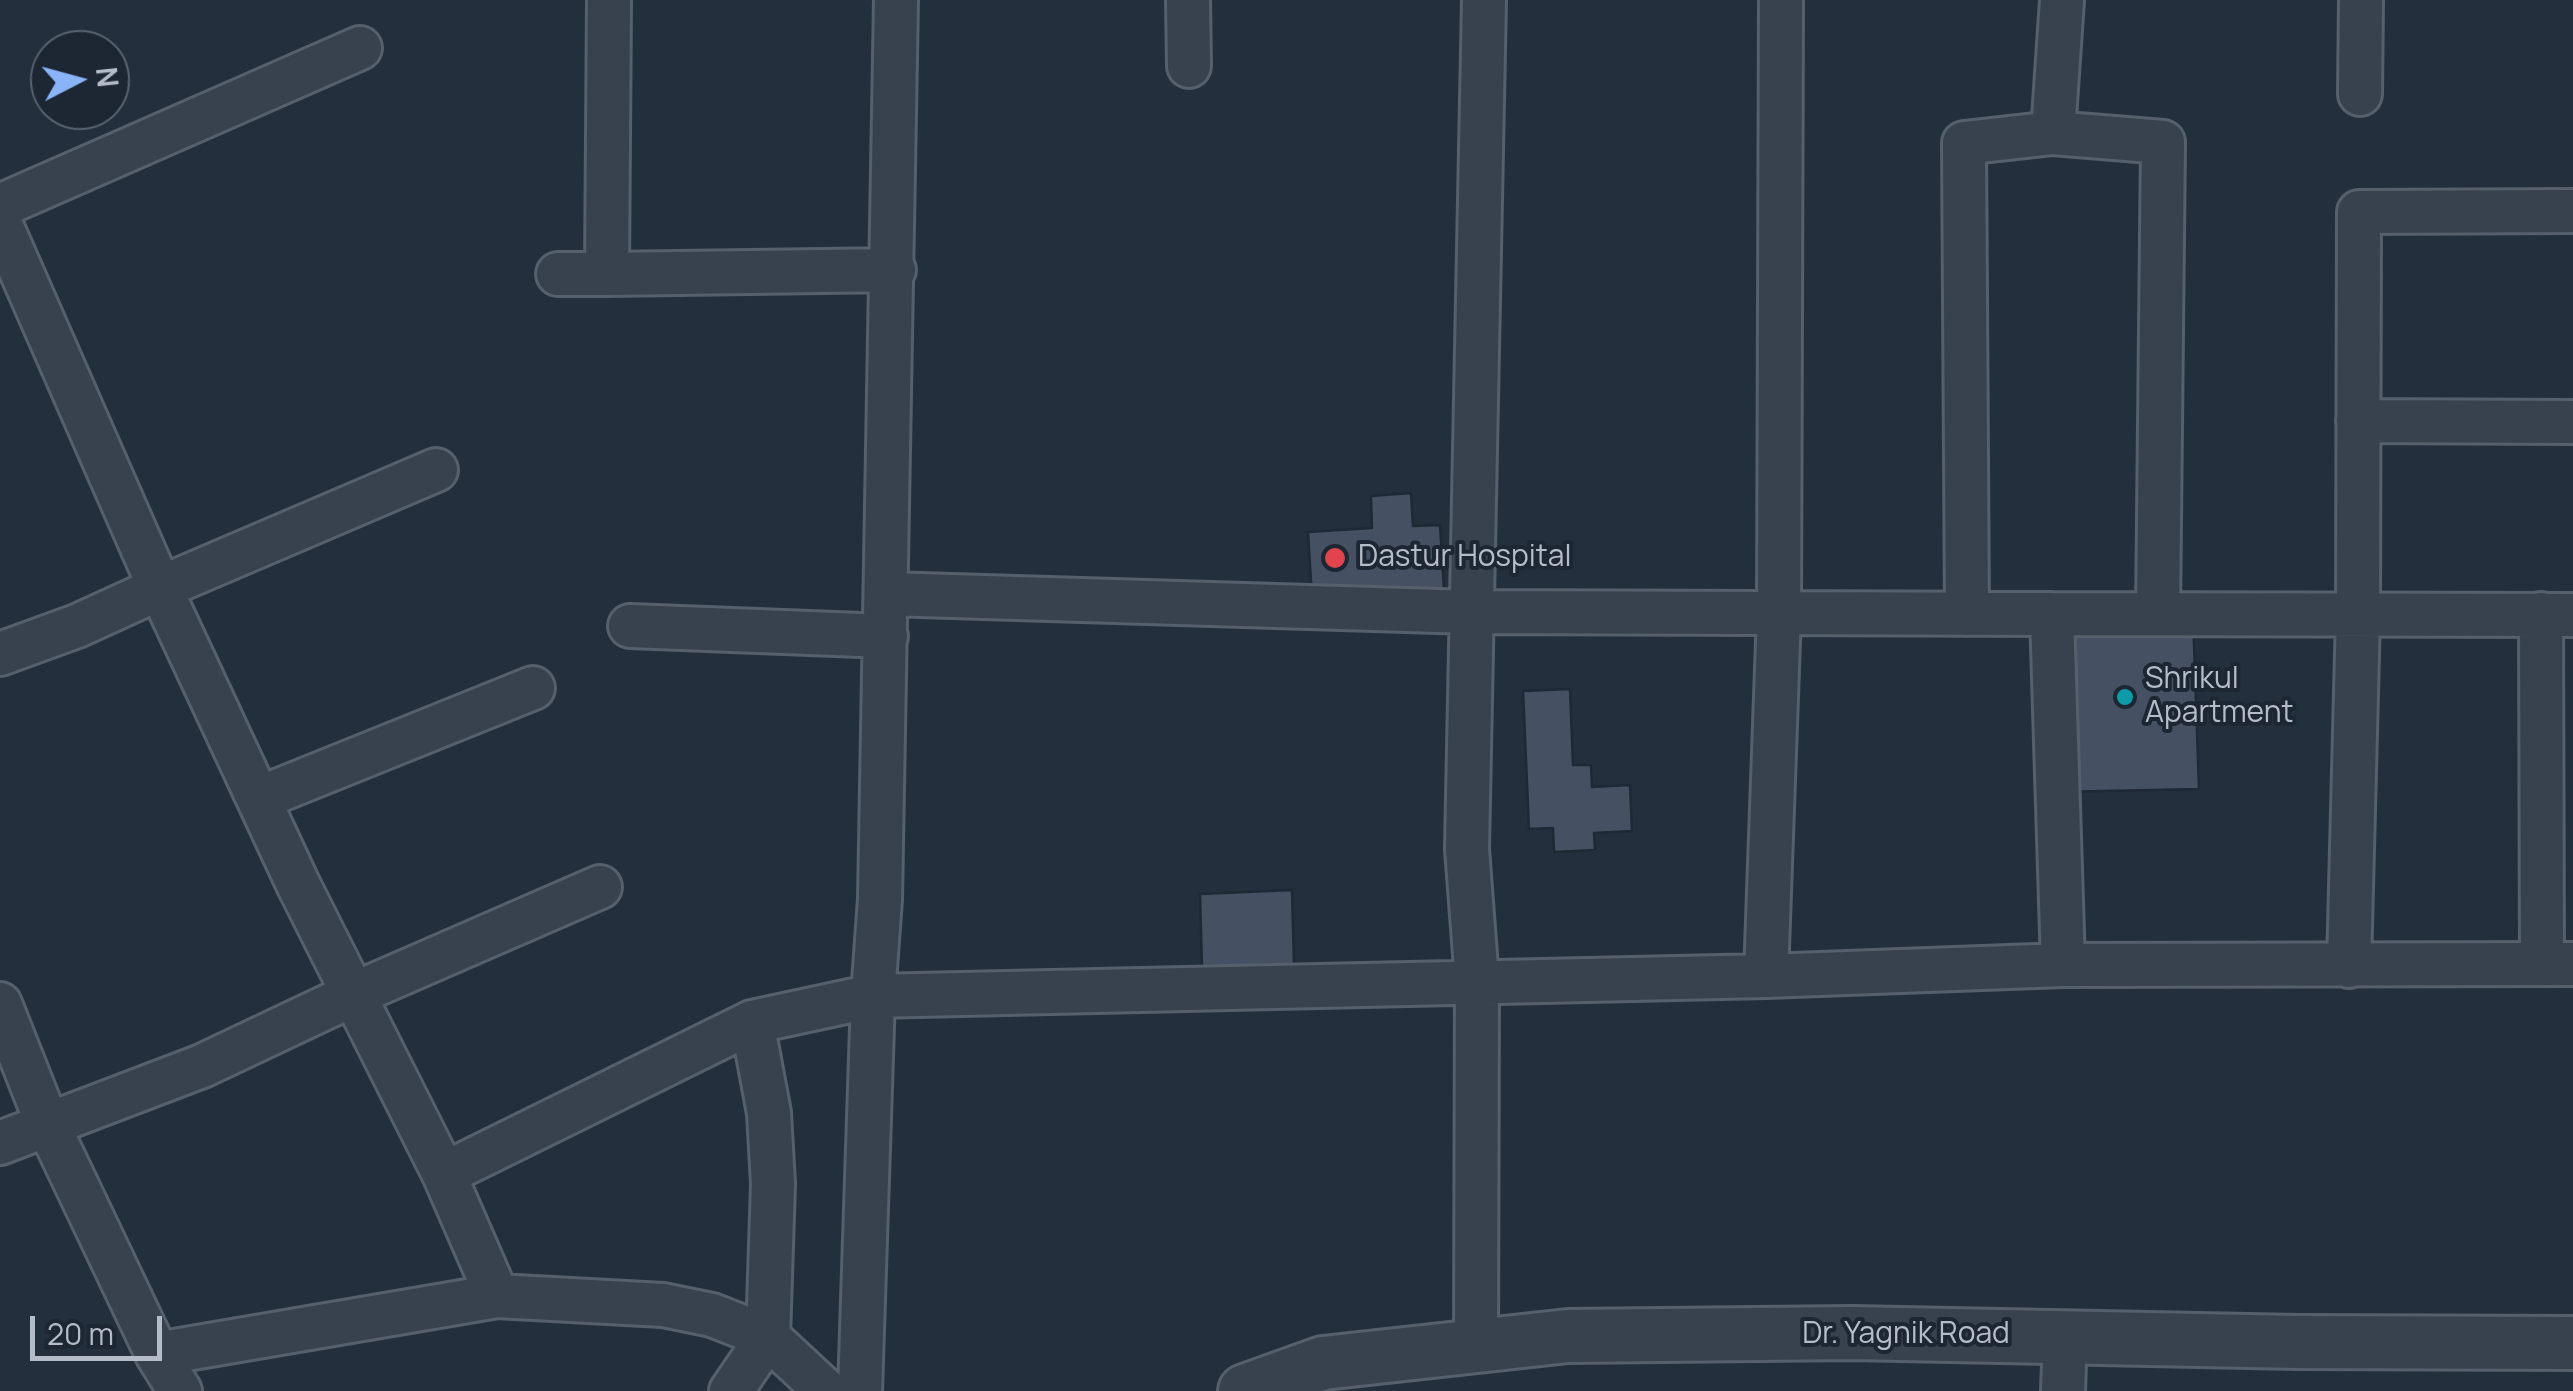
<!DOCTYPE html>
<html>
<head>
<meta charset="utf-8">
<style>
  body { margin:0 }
  #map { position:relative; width:2573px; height:1391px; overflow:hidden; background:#242f3e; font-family:Manrope,sans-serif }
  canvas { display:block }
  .north { position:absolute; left:30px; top:30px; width:100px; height:100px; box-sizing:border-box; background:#1d2633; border:2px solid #59626f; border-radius:50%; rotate:84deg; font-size:28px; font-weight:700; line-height:40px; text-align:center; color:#b4bcc9 }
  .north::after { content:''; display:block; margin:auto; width:35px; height:45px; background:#8ab4f8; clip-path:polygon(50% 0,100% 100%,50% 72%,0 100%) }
  .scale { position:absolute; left:30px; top:1316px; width:132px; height:45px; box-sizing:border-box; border:5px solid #b4bcc9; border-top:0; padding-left:12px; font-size:30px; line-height:35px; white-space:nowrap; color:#b4bcc9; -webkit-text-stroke:8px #1d2633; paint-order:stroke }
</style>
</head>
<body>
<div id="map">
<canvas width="2573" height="1391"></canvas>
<div class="north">N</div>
<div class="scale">20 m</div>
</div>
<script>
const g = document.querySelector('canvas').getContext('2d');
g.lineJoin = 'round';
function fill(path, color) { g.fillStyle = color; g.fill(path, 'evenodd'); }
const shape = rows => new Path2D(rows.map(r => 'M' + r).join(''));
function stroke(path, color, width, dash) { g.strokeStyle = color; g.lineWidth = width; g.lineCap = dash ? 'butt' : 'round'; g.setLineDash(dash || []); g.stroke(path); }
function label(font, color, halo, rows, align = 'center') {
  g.font = font + ' Manrope,sans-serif'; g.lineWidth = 8; g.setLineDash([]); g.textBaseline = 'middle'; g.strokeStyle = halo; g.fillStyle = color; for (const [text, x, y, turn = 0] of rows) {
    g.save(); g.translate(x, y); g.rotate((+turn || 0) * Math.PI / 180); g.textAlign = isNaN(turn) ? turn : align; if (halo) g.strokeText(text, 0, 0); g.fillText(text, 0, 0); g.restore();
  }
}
const building = shape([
  [1411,493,1413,526,1440,525,1444,590,1312,598,1308,532,1372,528,1371,496,1411,493],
  [2052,614,2193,615,2199,789,2057,792,2052,614],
  [1570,689,1573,765,1591,765,1592,787,1630,785,1632,831,1594,833,1595,850,1554,852,1553,828,1529,829,1523,691,1570,689],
  [1292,890,1294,964,1202,967,1200,894,1292,890]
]);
const minor = shape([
  [1188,0,1189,66],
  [2360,94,2361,0],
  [2053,133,2062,0],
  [0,206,360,48],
  [0,223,160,588,298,884,444,1174,497,1296],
  [558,274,607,274,609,0],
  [607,274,894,270],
  [2358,421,2573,422],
  [887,594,1471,612,2052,614],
  [1967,614,1964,143,2053,133,2163,142,2158,614],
  [2541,614,2542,963],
  [630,626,886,636],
  [0,654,77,626,160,588,436,470],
  [260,798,533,688],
  [2063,965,2052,614,2573,615],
  [2349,966,2358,615,2359,212,2573,211],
  [1766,976,1779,613,1781,0],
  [0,1004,47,1123,157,1354],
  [0,1143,202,1066,352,995,600,887],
  [444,1174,752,1022,873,996,1766,976,2063,965,2573,964],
  [1476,1344,1477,981,1467,849,1484,0],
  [180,1391,157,1354,497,1296,663,1305,712,1315,768,1337,826,1391],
  [731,1391,768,1337,773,1184,769,1113,752,1022],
  [860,1391,873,996,880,899,896,0],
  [2063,1391,2065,1336]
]);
const tertiary = shape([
  [1245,1391,1323,1363,1568,1336,1852,1333,2298,1342,2573,1343]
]);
const markers = [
  [1335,558,12,"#e0444e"],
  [2125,697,10,"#0f9aa8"]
];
const poiNames = [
  ["Dastur Hospital",1358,558],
  ["Shrikul",2145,680],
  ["Apartment",2145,714]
];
const streetNames = [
  ["Dr. Yagnik Road",1906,1335]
];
fill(building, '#455162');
stroke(building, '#1f2835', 2.5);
stroke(minor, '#565f6c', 48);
stroke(tertiary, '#565f6c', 58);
stroke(minor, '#38414e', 42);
stroke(tertiary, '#38414e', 52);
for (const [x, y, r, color] of markers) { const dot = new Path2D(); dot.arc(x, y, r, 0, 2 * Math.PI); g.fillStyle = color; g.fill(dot); stroke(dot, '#1d2633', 4); }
label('30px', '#b4bcc9', '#1d2633', poiNames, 'left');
label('30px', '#b4bcc9', '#1d2633', streetNames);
</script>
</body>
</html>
